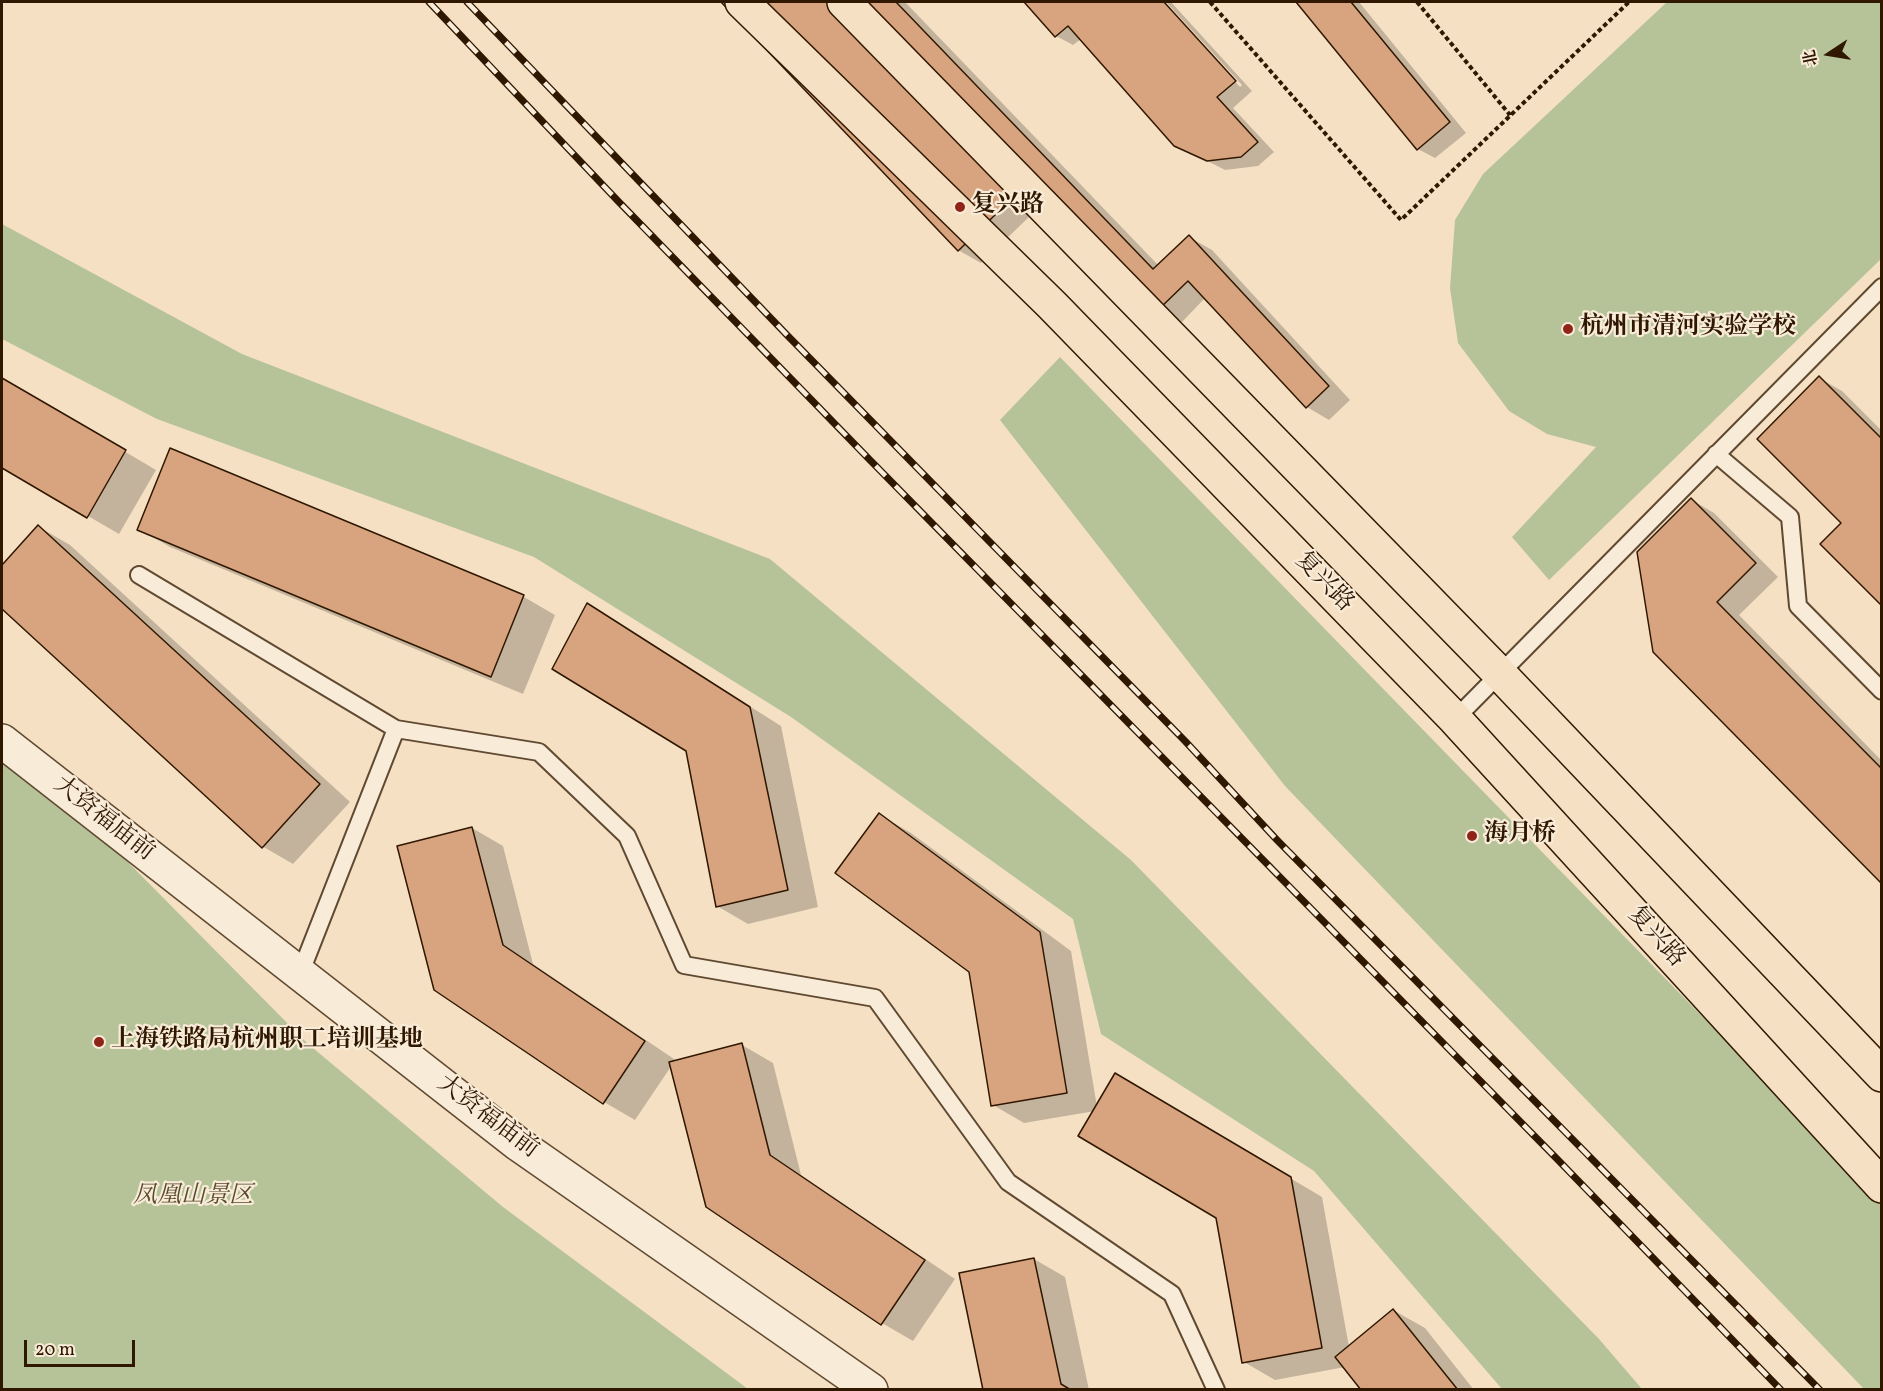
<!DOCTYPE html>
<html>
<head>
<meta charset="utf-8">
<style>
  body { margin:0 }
  #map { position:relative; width:1883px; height:1391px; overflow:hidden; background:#f5e0c3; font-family:Vollkorn,"Noto Serif SC",serif }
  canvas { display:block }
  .frame { position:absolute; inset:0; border:3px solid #2f1700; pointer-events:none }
  .north { position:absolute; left:1799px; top:24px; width:60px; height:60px; -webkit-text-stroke:4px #f8ebd8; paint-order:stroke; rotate:258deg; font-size:16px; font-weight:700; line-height:24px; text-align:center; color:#2f1700 }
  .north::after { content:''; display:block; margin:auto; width:21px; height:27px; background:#2f1700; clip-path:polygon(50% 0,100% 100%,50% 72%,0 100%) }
  .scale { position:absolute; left:24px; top:1340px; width:111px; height:27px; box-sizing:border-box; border:3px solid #2f1700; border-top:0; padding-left:8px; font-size:18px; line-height:21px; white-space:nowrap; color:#2f1700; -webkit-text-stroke:4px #f8ebd8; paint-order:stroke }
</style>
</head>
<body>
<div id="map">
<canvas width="1883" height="1391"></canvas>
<div class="frame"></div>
<div class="north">北</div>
<div class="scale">20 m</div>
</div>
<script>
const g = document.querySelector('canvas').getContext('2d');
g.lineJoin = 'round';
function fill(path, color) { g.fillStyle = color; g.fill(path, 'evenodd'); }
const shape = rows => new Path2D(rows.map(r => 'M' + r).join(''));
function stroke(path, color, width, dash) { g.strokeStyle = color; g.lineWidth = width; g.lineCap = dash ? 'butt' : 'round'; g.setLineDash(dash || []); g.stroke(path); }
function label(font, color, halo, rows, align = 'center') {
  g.font = font + ' Vollkorn,"Noto Serif SC",serif'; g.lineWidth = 4.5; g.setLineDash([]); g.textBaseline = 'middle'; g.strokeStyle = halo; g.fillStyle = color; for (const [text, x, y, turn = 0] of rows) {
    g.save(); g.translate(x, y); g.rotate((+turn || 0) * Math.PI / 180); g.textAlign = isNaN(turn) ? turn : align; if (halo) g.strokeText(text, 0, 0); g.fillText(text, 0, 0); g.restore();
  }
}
const green = shape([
  [1667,2,1881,2,1881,259,1549,580,1512,537,1596,447,1547,434,1509,411,1458,343,1450,288,1455,220,1483,174],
  [2,224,242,354,770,559,1131,860,1599,1339,1642,1389,1502,1389,1314,1171,1101,1034,1073,919,791,717,534,557,157,419,2,339],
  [1060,357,1881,1200,1881,1389,1864,1389,1285,786,1000,420],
  [2,735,307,1043,503,1207,748,1389,2,1389]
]);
const shadow = shape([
  [724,2,905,2,1159,266,1189,237,1212,250,1350,400,1329,420,1307,407,1205,298,1182,322,1159,309,1050,197,981,263,958,250],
  [1026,2,1162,2,1240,87,1242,85,1166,2,1171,2,1252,91,1233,108,1274,152,1258,166,1225,170,1188,151,1081,39,1073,45,1056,36],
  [1298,2,1359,2,1466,133,1435,158,1418,149],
  [1819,378,1842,391,1882,431,1882,604,1843,523],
  [2,379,156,470,119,534,2,466],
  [171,450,524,597,555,615,523,694,170,547,139,529],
  [1692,500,1714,513,1778,577,1739,615,1882,761,1882,881,1638,553],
  [39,527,70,545,350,802,293,864,262,846,2,607,2,567],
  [618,623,781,726,818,907,748,924,717,906,687,750],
  [880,815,911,833,1071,951,1097,1107,1147,1093,1322,1197,1349,1347,1393,1310,1425,1328,1474,1390,1363,1390,1345,1367,1275,1380,1244,1362,1217,1217,1095,1111,1024,1123,993,1105,971,971],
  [472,828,503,846,533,964,677,1061,742,1045,773,1063,801,1175,955,1279,913,1341,882,1323,707,1206,672,1065,635,1120,604,1102,436,989],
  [1034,1259,1065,1277,1089,1390,985,1390]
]);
const building = shape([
  [721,2,896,2,1153,269,1189,235,1329,386,1306,408,1188,281,1158,310,1031,180,958,251,721,2],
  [1024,2,1164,2,1236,81,1217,97,1258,142,1241,157,1207,161,1174,146,1068,26,1055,37,1024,2],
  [1296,2,1351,2,1450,122,1417,150,1296,2],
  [1819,376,1882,439,1882,606,1820,544,1841,523,1757,439,1819,376],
  [2,378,126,450,87,518,2,468,2,378],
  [170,448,524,595,491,677,137,530,170,448],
  [1691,498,1756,563,1717,602,1882,769,1882,884,1653,652,1637,552,1691,498],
  [38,525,320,784,262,848,2,609,2,565,38,525],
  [587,603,750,707,788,890,716,907,686,751,552,669,587,603],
  [879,813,1040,932,1067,1093,991,1106,969,972,835,873,879,813],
  [472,827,503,945,645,1041,603,1104,434,990,397,846,472,827],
  [742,1043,770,1155,925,1260,881,1325,706,1207,669,1062,742,1043],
  [1115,1073,1291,1177,1322,1348,1242,1363,1216,1218,1078,1136,1115,1073],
  [1034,1258,1061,1384,1071,1390,983,1390,959,1273,1034,1258],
  [1393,1309,1458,1390,1361,1390,1335,1357,1393,1309]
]);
const path = shape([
  [1210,2,1401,220,1629,2],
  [1417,2,1510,115]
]);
const service = shape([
  [1716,454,1790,517,1798,606,1882,691],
  [139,575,396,729,539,752,627,836,684,965,875,998,1008,1182,1172,1294,1216,1390],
  [1455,719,1882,287],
  [300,974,396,729]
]);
const tertiary = shape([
  [2,741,518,1144,871,1390]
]);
const primary = shape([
  [742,2,1052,305,1455,719,1882,1186],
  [844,2,1499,673,1882,1075]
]);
const rail = shape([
  [429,2,617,200,868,458,1560,1162,1781,1390],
  [467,2,786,334,1185,741,1277,840,1820,1390]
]);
const markers = [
  [960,207,6,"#8f2418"],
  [1568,329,6,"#8f2418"],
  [1472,836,6,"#8f2418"],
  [99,1042,6,"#8f2418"]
];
const poiNames = [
  ["复兴路",972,207],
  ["杭州市清河实验学校",1580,329],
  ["海月桥",1484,836],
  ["上海铁路局杭州职工培训基地",111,1042]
];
const streetNames = [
  ["复兴路",1323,583,46],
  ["大资福庙前",103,820,38],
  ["复兴路",1655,938,48],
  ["大资福庙前",487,1118,37]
];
const parkNames = [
  ["凤凰山景区",193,1198]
];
fill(green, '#b6c399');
fill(shadow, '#0003');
fill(building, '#d8a47f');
stroke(building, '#2f1700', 1.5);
stroke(service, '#604931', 20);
stroke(tertiary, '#604931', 36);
stroke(primary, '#2f1700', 36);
stroke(path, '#2f1700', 4, [4.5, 3]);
stroke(service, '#f8ebd8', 16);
stroke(tertiary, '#f8ebd8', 33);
stroke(primary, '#f5e0c3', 33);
stroke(rail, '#2f1700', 7);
stroke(rail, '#f8ebd8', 4.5, [14]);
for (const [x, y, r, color] of markers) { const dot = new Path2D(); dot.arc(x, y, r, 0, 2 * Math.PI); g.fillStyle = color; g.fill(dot); stroke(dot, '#f8ebd8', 2); }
label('bold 24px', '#2f1700', '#f8ebd8', poiNames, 'left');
label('24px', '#2f1700', '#f8ebd8', streetNames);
label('italic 24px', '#584b2e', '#f8ebd8', parkNames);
</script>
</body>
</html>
